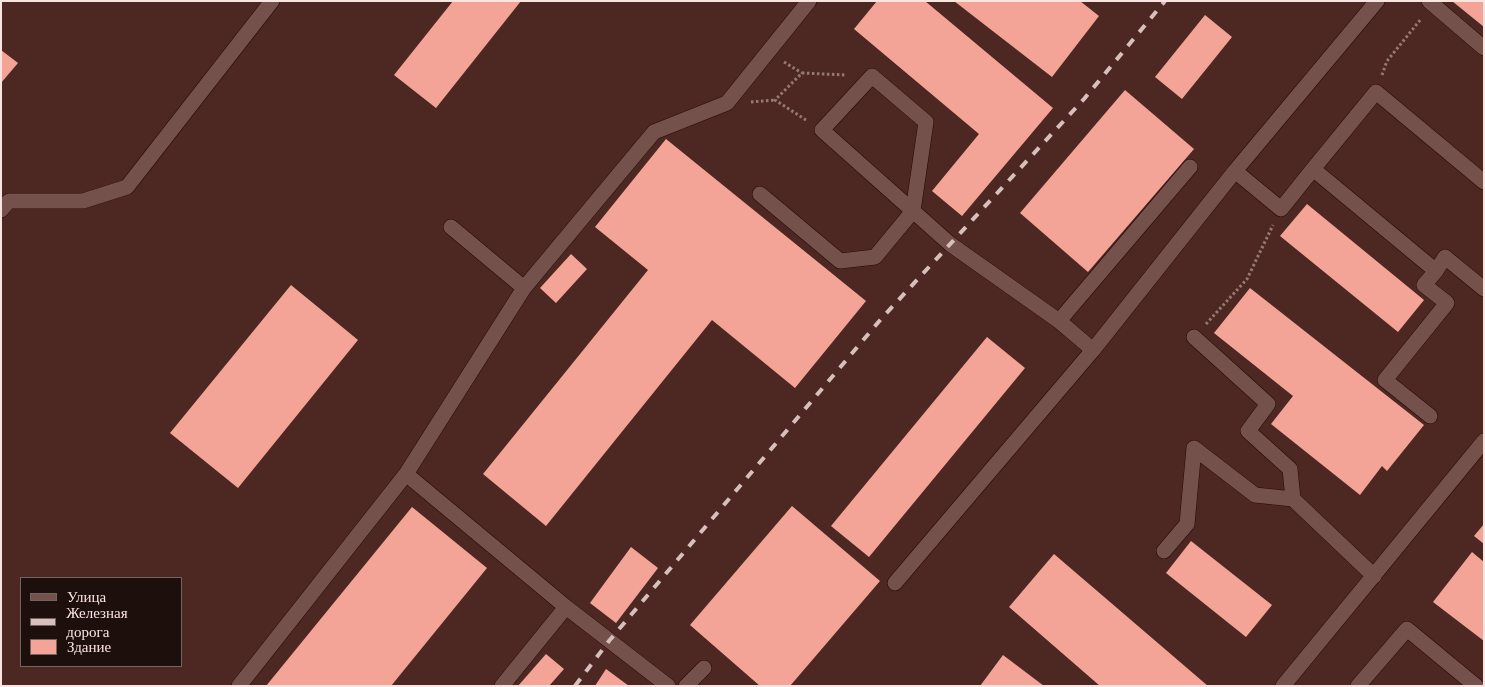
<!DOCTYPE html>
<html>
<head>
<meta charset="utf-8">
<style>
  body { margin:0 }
  #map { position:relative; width:1485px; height:687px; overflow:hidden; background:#3f211c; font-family:"Libre Baskerville",serif }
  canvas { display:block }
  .frame { position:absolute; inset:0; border:2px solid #f9e4e0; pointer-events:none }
  .legend { position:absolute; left:20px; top:577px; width:162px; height:90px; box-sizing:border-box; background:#1c0f0c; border:1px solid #746461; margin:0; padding:6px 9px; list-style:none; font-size:15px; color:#f9e4e0 }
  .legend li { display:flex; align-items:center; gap:10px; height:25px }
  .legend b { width:25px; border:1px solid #746461 }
</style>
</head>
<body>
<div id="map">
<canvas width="1485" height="687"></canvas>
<div class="frame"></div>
<ul class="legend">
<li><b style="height:6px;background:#74524b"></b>Улица</li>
<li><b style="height:6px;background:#d7c0bc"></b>Железная дорога</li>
<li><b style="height:14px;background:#f4a496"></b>Здание</li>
</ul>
</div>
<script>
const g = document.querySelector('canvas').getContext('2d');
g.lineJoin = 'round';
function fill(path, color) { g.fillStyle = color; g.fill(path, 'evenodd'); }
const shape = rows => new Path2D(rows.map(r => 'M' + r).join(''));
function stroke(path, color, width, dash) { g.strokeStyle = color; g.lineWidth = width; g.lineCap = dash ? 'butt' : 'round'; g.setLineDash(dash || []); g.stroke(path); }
const built = shape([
  [1,1,1484,1,1484,686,1,686],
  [21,578,181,578,181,666,21,666]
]);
const building = shape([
  [453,1,521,1,436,108,394,75],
  [877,1,925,1,1053,108,962,216,932,191,979,134,854,29],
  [954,1,1080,1,1099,16,1052,77],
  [1452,1,1484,1,1484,27],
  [1205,15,1232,37,1182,99,1155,77],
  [1,50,18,63,1,83],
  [1125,90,1194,149,1088,272,1020,213],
  [666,139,866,301,795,388,712,320,546,526,483,474,648,270,595,227],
  [1307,204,1424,300,1398,332,1280,236],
  [571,254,587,269,556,303,540,288],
  [291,285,358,340,238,488,170,433],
  [1250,288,1424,425,1387,471,1382,466,1360,495,1271,424,1293,396,1214,333],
  [987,337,1025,368,869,557,831,526],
  [792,506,880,581,790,686,760,686,690,625],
  [412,507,487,568,391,686,266,686],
  [1484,524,1484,544,1474,536],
  [1191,541,1272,605,1246,637,1166,573],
  [631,547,658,568,616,623,590,603],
  [1472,552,1484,562,1484,641,1433,602],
  [1054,554,1208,686,1100,686,1009,607],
  [546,654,564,669,549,686,518,686],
  [1003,655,1044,686,980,686],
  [606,669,629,686,595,686]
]);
const path = shape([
  [784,62,802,73],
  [1382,75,1387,61,1421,19],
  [751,102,775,100],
  [806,120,775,100,802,73,846,75],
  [1206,324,1247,279,1273,225]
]);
const minor = shape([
  [1429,1,1484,48],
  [872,76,926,122,913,211,822,130,872,76],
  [1235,171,1377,1],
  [1484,182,1376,92,1313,169,1436,271,1445,257,1484,289],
  [760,194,840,261,875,257,913,211,950,244,1059,321],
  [1,210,9,201,83,201,127,187,272,1],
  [524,288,654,132,727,103,809,1],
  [1194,337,1268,404,1248,431,1290,469,1293,499,1374,576],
  [1093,350,1059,321,1190,167],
  [1430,416,1385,380,1447,303,1424,285,1436,271],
  [406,474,524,288,451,227],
  [1164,551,1187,524,1194,448,1255,495,1293,499],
  [895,583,1093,350,1235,171,1281,209,1313,169],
  [239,686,406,474,566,607],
  [502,686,566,607,668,686],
  [686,686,704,668],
  [1283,686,1484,441],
  [1358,686,1407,629,1476,686]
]);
const rail = shape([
  [575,686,609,641,881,319,1084,99,1165,1]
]);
fill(built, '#4d2822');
fill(building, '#f4a496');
stroke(minor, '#240906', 16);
stroke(path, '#947a76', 3, [2.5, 2.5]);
stroke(minor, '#74524b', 15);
stroke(rail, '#d7c0bc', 4, [9, 9]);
</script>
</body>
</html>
